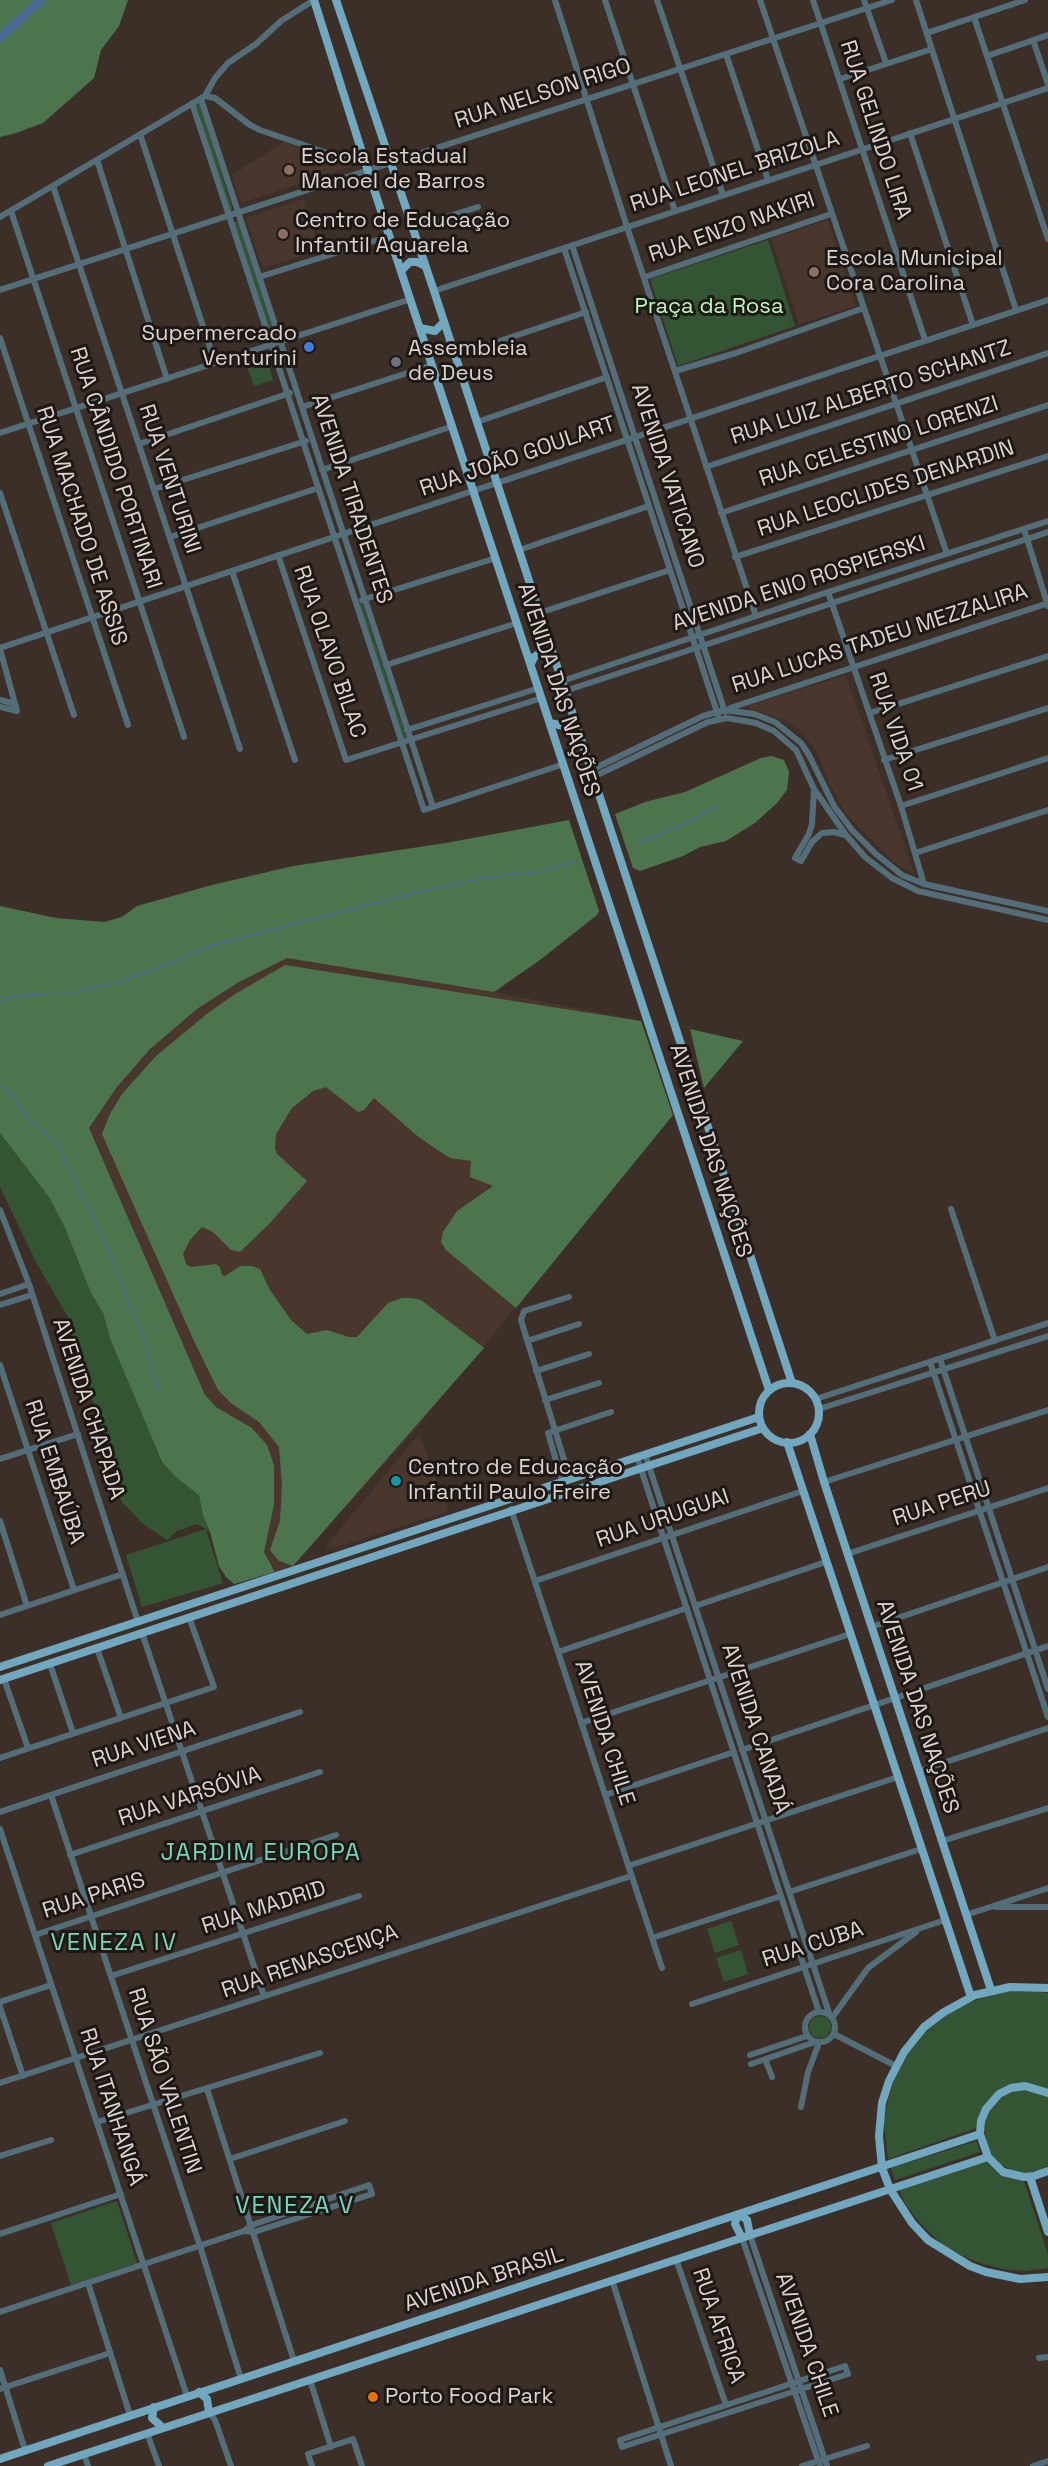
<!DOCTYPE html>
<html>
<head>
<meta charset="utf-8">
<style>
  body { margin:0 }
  canvas { display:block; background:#3c2f28 }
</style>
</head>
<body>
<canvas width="1048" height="2466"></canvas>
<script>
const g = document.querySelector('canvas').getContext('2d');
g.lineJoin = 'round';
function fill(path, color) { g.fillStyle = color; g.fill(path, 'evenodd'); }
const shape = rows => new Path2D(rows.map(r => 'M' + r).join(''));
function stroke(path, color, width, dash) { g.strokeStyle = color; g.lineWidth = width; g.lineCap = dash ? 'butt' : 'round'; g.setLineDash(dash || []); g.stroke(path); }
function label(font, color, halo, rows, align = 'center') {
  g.font = font + ' "Space Grotesk",sans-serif'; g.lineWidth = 6; g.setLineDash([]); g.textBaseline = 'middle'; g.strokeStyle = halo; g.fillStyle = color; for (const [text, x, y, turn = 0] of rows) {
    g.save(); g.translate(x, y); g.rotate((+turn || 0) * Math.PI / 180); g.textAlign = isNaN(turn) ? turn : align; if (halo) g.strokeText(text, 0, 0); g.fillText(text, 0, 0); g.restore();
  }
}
const built = shape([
  [284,142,353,166,241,203,232,175],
  [304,199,320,250,263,268,246,218],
  [828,220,856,306,799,324,771,238],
  [846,675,914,873,902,868,888,857,845,813,830,784,817,753,802,732,786,720,749,709,748,706],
  [287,958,494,992,641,1021,673,1115,414,1431,293,1566,276,1571,264,1552,268,1530,216,1407,205,1395,89,1129,117,1087,149,1049,197,1009,239,982],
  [419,1434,449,1511,330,1549,327,1548,327,1545]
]);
const green = shape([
  [200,102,233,211,229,212,196,104],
  [238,221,276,339,272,340,233,222],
  [768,240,795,326,678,366,650,279],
  [265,355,273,380,254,386,245,361],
  [362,603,407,739,403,741,358,604],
  [0,1133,49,1197,65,1228,91,1293,103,1313,111,1341,162,1462,199,1495,203,1516,210,1532,206,1530,223,1583,142,1607,126,1555,206,1529,197,1524,177,1531,167,1540,142,1523,121,1501,98,1413,85,1383,74,1348,69,1319,36,1262,0,1187],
  [731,1921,739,1945,715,1953,707,1929],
  [741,1950,748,1974,724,1982,716,1958],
  [1019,1989,1048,1993,1048,2166,1037,2171,1024,2173,1011,2170,1000,2164,991,2155,986,2143,985,2125,888,2159,884,2123,888,2100,896,2074,909,2050,923,2033,936,2021,966,2004,1001,1991],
  '809 2027a11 11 0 1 1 22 0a11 11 0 1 1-22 0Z',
  [976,2141,980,2152,895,2180,891,2168],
  [986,2162,1000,2175,1024,2182,1048,2254,1048,2268,1026,2271,1003,2269,980,2263,963,2256,944,2246,922,2225,906,2205,899,2190],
  [117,2201,137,2263,71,2285,51,2223]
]);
const forest = shape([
  [0,0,128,0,119,26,101,50,94,78,43,123,16,133,0,137],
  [771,756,784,760,789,772,787,790,777,803,755,823,726,841,700,847,683,856,640,871,633,868,615,814,645,802,685,792,761,758],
  [569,820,599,911,597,915,540,960,494,992,287,958,239,982,197,1009,150,1049,117,1087,89,1128,205,1395,216,1407,252,1428,267,1445,274,1465,274,1505,264,1552,275,1572,234,1584,226,1577,219,1566,210,1532,203,1516,199,1495,177,1478,162,1462,111,1341,103,1313,91,1293,65,1228,49,1197,0,1133,0,906,56,918,104,922,122,917,137,906,212,885,293,866,446,843],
  [285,965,641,1021,673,1115,516,1308,446,1250,441,1242,443,1232,457,1211,493,1186,470,1177,471,1161,450,1158,442,1153,416,1135,374,1098,364,1110,358,1112,326,1087,313,1091,292,1108,276,1134,275,1148,277,1154,307,1181,270,1223,240,1252,231,1250,213,1232,202,1227,190,1240,183,1254,186,1264,191,1267,216,1264,220,1267,222,1275,225,1276,240,1266,251,1266,260,1269,270,1290,291,1320,307,1334,327,1330,349,1337,357,1337,388,1303,402,1298,411,1298,421,1300,484,1348,293,1566,279,1561,270,1550,280,1521,282,1485,279,1447,259,1422,231,1403,218,1390,193,1339,102,1134,110,1114,122,1094,156,1056,208,1013,235,994],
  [690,1029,743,1041,704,1088]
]);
const stream = shape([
  [638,843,676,828,719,806],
  [0,1002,9,997,38,994,72,993,115,983,166,965,207,947,397,897,488,877,543,871,573,862],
  [0,1085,10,1092,27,1117,58,1145,104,1239,147,1347,151,1369,160,1391]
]);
const river = shape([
  [0,38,41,0]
]);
const minor = shape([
  [555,0,627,227,756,616],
  [605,0,675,211],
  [657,0,723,195],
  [760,0,947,554],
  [813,0,925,340],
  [864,0,886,63],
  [916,0,1016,310],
  [974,17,1048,239],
  [927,33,1025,0],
  [1033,40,1048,84],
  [726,54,768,180],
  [987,56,1048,35],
  [840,79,932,49],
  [205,96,215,78,228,63,256,44,281,21,314,0],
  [201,99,433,807],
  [192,103,424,810,564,764],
  [910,133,973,325],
  [140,134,215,363],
  [97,160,167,379],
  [53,186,240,749],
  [11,211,184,737],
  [0,217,205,96,215,98,250,125,260,130,339,157,364,158],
  [412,228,478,207],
  [572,245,725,712],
  [564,248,718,715],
  [259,277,390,236],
  [645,277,831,214],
  [0,290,892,0],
  [434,291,1048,88],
  [0,338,128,725],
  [455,356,586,312],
  [675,371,736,353,864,308],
  [302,407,432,365],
  [477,422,607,377],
  [0,433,411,299],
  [139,444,290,393],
  [706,467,1048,353],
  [322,470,453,426],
  [154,489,306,441],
  [0,493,74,715],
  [721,513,1048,405],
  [1024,529,1048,606],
  [170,537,318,488],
  [519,550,649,506],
  [278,555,346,760,542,698],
  [735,557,1048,456],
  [232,571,295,760],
  [828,592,901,806,924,884],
  [362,600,496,558],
  [539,613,670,570],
  [0,648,1048,300],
  [0,649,17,711,0,707],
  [386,665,517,623],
  [562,681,828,592,1048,521],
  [565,691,1048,532],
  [0,700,15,704],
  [730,708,1048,603],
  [870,713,1048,656],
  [407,730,539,688],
  [884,760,1048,708],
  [591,770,703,716,724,710,754,714,775,722,801,743,809,755,834,806,852,830,876,854,902,875,924,884,1048,911],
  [593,777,708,722,727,718,756,723,774,731,796,750,814,789,846,835,865,857,892,878,918,891,1048,920],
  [814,789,812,824,809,834,795,858,801,861,812,842,822,833,834,832,845,835],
  [901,806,1048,758],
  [915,853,1048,810],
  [951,1209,995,1341],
  [0,1210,29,1284,138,1622],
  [0,1294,29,1284],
  [569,1297,524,1311,521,1320,570,1479],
  [0,1305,32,1295],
  [527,1341,579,1324],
  [940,1359,1048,1689],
  [930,1362,1048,1717],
  [0,1365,74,1590],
  [536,1371,589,1354],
  [816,1399,1048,1323],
  [545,1400,599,1383],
  [819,1409,1048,1336],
  [645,1454,830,2016],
  [637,1457,819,2012],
  [0,1459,78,1434],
  [562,1481,548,1433,611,1412],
  [824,1482,1048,1410],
  [511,1509,662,1968],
  [0,1521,27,1606],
  [847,1554,1048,1488],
  [535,1581,803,1491],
  [695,1606,826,1562],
  [0,1615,123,1574],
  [871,1627,1048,1567],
  [142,1633,264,1996],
  [97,1648,121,1718],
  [558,1652,687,1608],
  [50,1664,73,1733],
  [4,1679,28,1748],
  [581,1723,850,1634],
  [742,1750,1048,1646],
  [0,1758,214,1687,189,1617],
  [919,1771,1048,1728],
  [51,1795,200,2246,241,2379],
  [605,1795,734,1752],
  [0,1812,300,1712],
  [0,1829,187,2396],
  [942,1841,1048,1808],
  [70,1855,320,1772],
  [628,1866,898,1777],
  [789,1892,921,1849],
  [996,1907,1048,1907],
  [966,1915,1048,1888],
  [35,1935,336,1835],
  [652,1938,781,1896],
  [111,1976,359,1896],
  [0,2002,51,1985],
  [692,2004,945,1920],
  [0,2007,23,2076],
  '805 2027a15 15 0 1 1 30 0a15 15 0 1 1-30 0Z',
  [832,2018,868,1968,916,1932],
  [834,2034,896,2066],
  [750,2055,807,2036],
  [765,2059,772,2077],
  [751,2064,815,2042],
  [0,2083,631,1876],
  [207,2089,294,2361],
  [801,2107,808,2072,819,2043],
  [97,2122,320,2053],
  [0,2156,51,2140],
  [230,2159,345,2121],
  [0,2234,121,2194],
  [750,2235,827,2466],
  [742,2238,820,2466],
  [676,2259,726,2405],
  [612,2280,671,2466],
  [88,2283,130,2415],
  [0,2312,244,2231,252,2225,369,2185,372,2194,254,2232,244,2231],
  [1039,2358,1048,2357],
  [845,2366,848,2374,622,2447,620,2440,845,2366],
  [0,2370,25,2450],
  [310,2380,331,2447],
  [0,2389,110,2353],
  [209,2412,215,2420,231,2466],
  [147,2433,159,2466],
  [84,2454,88,2466],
  [312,2466,308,2454,353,2439,362,2466],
  [802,2466,867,2446],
  [1033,2466,1048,2461]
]);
const major = shape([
  [314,0,366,165,769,1390],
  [336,0,434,291,792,1383],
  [401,271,410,262,417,262,425,266],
  [420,328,435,331,444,322],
  [531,664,534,657,540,653,554,656],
  [550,723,564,726,573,716],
  '759 1413a30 30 0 1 1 60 0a30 30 0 1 1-60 0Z',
  [810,1434,824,1482,991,1990],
  [787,1442,971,1997],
  [0,1667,759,1417],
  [0,1680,763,1428],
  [1048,1988,1010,1987,975,1995,944,2012,924,2027,904,2052,889,2081,882,2103,879,2136,882,2168,890,2189,912,2223,928,2240,970,2266,986,2272,1020,2279,1048,2277],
  [1048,2093,1025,2086,1011,2088,999,2094,986,2109,981,2121,980,2134,988,2157,1003,2172,1024,2177,1034,2176,1048,2171],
  [1030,2177,1048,2232],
  [740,2215,747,2220,750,2235],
  [737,2216,735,2224,742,2238],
  [199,2392,207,2399,209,2412],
  [154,2407,152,2418,163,2428],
  [0,2459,980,2134],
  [48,2466,988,2157]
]);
const markers = [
  [289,170,6,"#8d6e63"],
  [283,234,6,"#8d6e63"],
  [814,272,6,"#8d6e63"],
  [309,347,6,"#3f7fe0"],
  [396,362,6,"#6b7280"],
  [396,1481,6,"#0f9aa8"],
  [373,2397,6,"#e8710a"]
];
const streetNames = [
  ["RUA NELSON RIGO",543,94,-18],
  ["RUA GELINDO LIRA",875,130,72],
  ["RUA LEONEL BRIZOLA",735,172,-18],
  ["RUA ENZO NAKIRI",732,228,-19],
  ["RUA LUIZ ALBERTO SCHANTZ",871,393,-18],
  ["RUA CELESTINO LORENZI",879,442,-18],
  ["RUA JOÃO GOULART",518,457,-19],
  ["RUA CÂNDIDO PORTINARI",115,468,72],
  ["AVENIDA VATICANO",667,476,72],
  ["RUA VENTURINI",169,479,72],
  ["RUA LEOCLIDES DENARDIN",886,489,-18],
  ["AVENIDA TIRADENTES",351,499,72],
  ["RUA MACHADO DE ASSIS",81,526,72],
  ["AVENIDA ENIO ROSPIERSKI",799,584,-18],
  ["RUA LUCAS TADEU MEZZALIRA",880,639,-18],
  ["RUA OLAVO BILAC",329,652,71],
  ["AVENIDA DAS NAÇÕES",558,690,72],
  ["RUA VIDA 01",895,732,71],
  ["AVENIDA DAS NAÇÕES",710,1151,72],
  ["AVENIDA CHAPADA",88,1409,72],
  ["RUA EMBAÚBA",54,1472,72],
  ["RUA PERU",942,1504,-18],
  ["RUA URUGUAI",663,1519,-19],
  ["AVENIDA DAS NAÇÕES",917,1707,72],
  ["AVENIDA CANADÁ",755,1729,72],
  ["AVENIDA CHILE",604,1733,72],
  ["RUA VIENA",144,1745,-18],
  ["RUA VARSÓVIA",190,1797,-18],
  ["RUA PARIS",94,1896,-18],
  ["RUA MADRID",264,1908,-18],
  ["RUA CUBA",813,1945,-18],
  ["RUA RENASCENÇA",310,1962,-19],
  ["RUA SÃO VALENTIN",164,2081,72],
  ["RUA ITANHANGÁ",111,2107,72],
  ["AVENIDA BRASIL",484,2280,-18],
  ["RUA AFRICA",718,2326,71],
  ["AVENIDA CHILE",806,2345,71]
];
const poiNames = [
  ["Escola Estadual",301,157],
  ["Manoel de Barros",301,182],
  ["Centro de Educação",295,221],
  ["Infantil Aquarela",295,246],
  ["Escola Municipal",826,259],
  ["Cora Carolina",826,284],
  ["Supermercado",297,334,"right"],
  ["Venturini",297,359,"right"],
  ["Assembleia",408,349],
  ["de Deus",408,374],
  ["Centro de Educação",408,1468],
  ["Infantil Paulo Freire",408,1493],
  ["Porto Food Park",385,2397]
];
const parkNames = [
  ["Praça da Rosa",709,307]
];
const neighbourhoodNames = [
  ["JARDIM EUROPA",261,1853],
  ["VENEZA IV",114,1943],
  ["VENEZA V",295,2206]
];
fill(built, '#49362c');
fill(green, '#335534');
fill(forest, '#4c754d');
stroke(stream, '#4b6994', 1.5);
stroke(river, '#4b6994', 9);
stroke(minor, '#546e79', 6);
stroke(major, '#72a8bf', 8);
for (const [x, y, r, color] of markers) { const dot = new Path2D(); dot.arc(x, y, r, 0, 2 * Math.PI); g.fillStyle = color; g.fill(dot); stroke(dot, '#1e1815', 2); }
label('22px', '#dcd3cf', '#1e1815', streetNames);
label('22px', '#dcd3cf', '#1e1815', poiNames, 'left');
label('22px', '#b8f8b8', '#1e1815', parkNames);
g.letterSpacing = '1.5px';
label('24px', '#75d6bb', '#1e1815', neighbourhoodNames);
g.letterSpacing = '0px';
</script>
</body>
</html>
